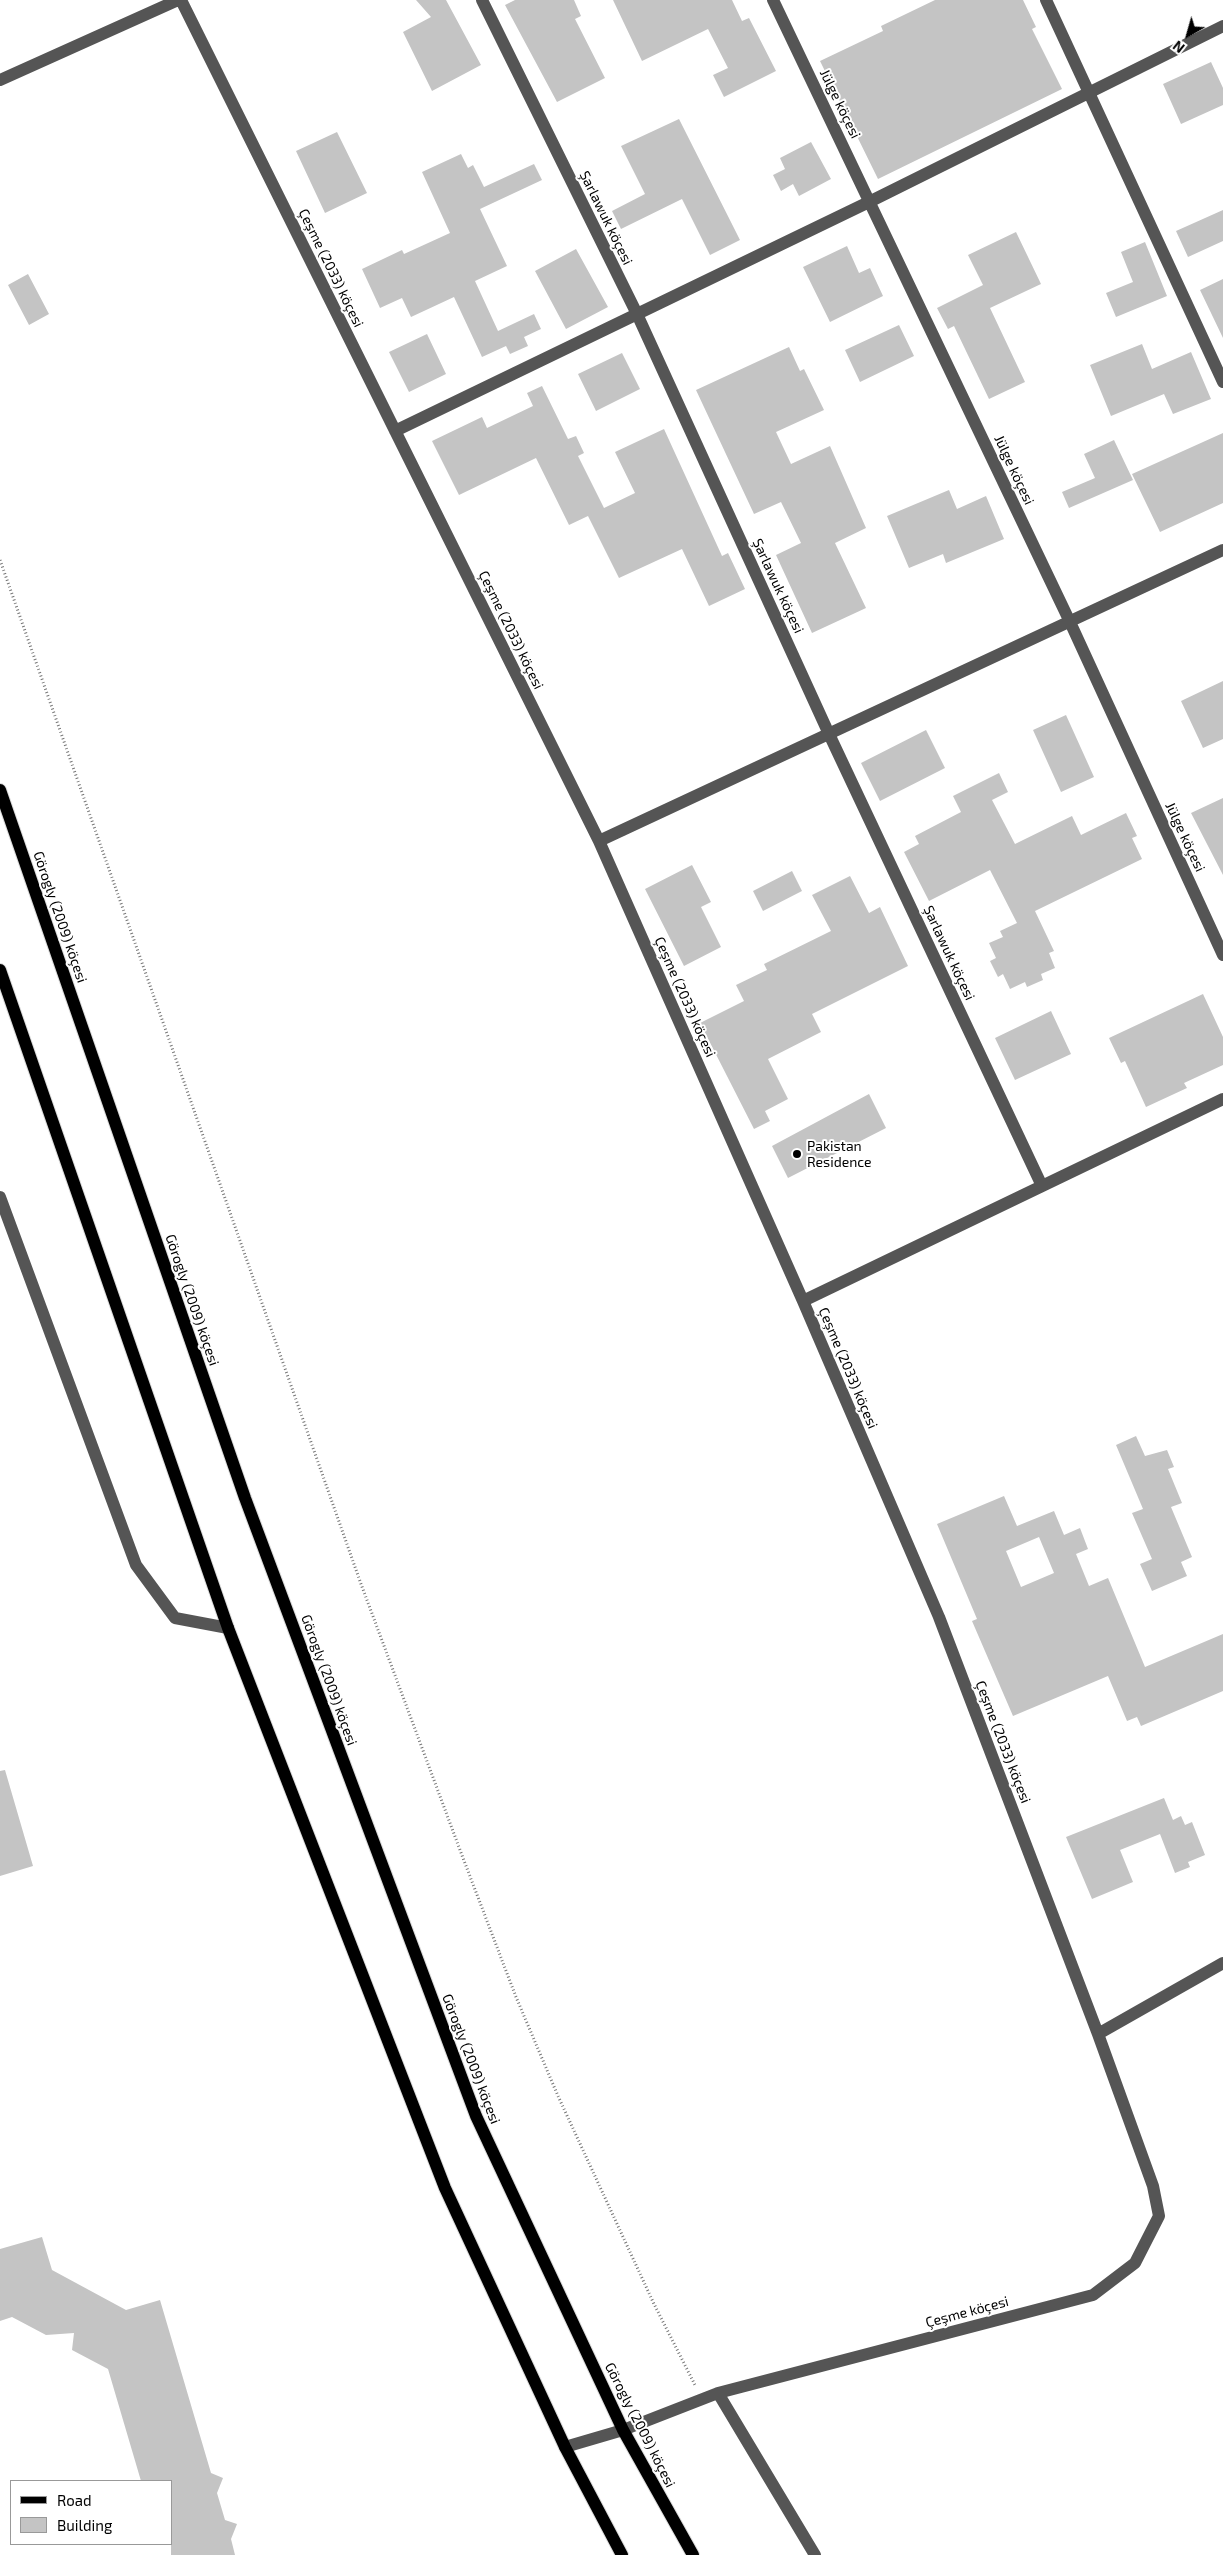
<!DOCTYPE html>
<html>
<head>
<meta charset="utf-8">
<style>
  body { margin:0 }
  #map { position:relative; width:1223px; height:2555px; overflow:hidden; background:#fff; font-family:"Exo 2",sans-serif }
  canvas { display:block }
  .legend { position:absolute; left:10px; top:2480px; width:162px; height:65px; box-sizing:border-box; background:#fff; border:1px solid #999; margin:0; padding:6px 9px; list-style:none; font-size:15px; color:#000 }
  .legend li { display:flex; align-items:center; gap:10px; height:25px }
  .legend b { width:25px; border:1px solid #999 }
  .north { position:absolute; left:1163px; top:10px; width:50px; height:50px; -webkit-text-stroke:4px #fff; paint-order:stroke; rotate:218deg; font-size:14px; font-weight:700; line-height:20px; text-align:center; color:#000 }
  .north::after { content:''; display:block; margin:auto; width:18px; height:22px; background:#000; clip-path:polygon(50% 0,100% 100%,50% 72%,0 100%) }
</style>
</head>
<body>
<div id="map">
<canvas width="1223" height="2555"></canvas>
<ul class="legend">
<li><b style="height:6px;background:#000"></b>Road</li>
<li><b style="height:14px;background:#c4c4c4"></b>Building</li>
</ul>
<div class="north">N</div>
</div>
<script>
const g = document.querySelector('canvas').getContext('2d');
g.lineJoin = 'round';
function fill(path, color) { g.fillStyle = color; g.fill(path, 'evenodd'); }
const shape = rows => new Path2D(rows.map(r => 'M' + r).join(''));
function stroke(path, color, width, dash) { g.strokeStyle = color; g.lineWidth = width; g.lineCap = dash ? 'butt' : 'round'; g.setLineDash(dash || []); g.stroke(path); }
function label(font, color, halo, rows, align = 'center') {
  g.font = font + ' "Exo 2",sans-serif'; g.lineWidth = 4; g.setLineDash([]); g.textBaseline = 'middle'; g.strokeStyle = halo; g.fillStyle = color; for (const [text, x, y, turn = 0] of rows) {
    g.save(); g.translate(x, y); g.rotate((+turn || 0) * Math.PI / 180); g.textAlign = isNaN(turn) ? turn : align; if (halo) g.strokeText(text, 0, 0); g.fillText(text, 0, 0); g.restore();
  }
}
const building = shape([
  [416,0,446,0,481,65,432,91,403,32,431,17],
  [515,0,574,0,581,16,575,19,605,78,557,102,505,5],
  [613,0,732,0,742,21,749,18,776,71,724,97,713,75,728,68,708,29,642,61],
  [935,0,1023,0,1036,27,1032,29,1062,89,878,179,820,61,883,31,881,26],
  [1211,62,1223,88,1223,105,1181,124,1163,84],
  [679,119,740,240,710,255,682,199,621,229,612,211,645,194,621,146],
  [337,132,367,193,325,213,296,151],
  [811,142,831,179,799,196,793,184,781,191,773,175,785,169,780,158],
  [461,154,468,168,473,165,484,187,534,164,542,180,480,209,507,266,475,281,498,331,534,314,541,329,524,337,528,346,510,354,506,346,482,357,454,297,411,317,402,298,380,308,362,269,402,250,404,254,450,233,422,172],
  [1223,210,1223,241,1188,257,1176,231],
  [1016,232,1041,284,990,308,1025,382,989,399,954,326,948,329,937,308,983,285,968,255],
  [1145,242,1167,296,1116,317,1106,293,1133,282,1121,252],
  [847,246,859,273,870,268,883,296,830,322,803,267],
  [576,249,608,307,566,329,535,271],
  [28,274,49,314,29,325,8,285],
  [1223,279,1223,338,1200,290],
  [899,325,914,356,860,382,845,350],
  [427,334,446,374,409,392,389,352],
  [1142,344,1152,369,1191,352,1211,399,1173,414,1164,394,1111,416,1090,365],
  [789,347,800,371,804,369,824,410,776,432,791,464,830,446,866,528,835,543,866,608,812,633,776,555,801,543,781,502,754,514,696,390],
  [622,353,640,389,596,411,578,374],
  [542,386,568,439,576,436,584,453,578,456,604,508,635,493,615,452,664,429,722,556,728,553,745,589,709,606,682,549,619,578,588,516,569,525,536,458,459,495,432,441,482,417,487,428,533,406,527,393],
  [1223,433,1223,503,1160,532,1132,474],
  [1114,440,1133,480,1069,508,1062,492,1095,478,1084,454],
  [949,490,957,509,986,496,1004,539,946,563,943,554,909,568,887,516],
  [1223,681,1223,739,1203,748,1181,701],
  [1066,715,1094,777,1061,792,1033,730],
  [926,730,945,768,880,801,861,763],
  [999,773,1008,792,992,800,1015,844,1072,816,1081,835,1126,813,1137,836,1132,838,1142,859,1035,911,1054,951,1049,953,1055,968,1041,974,1043,980,1027,987,1025,982,1010,989,1003,974,998,977,990,961,996,958,989,943,1003,937,1000,931,1017,923,990,870,929,901,904,852,919,844,915,836,961,812,953,796],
  [1223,798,1223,875,1191,813],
  [692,865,711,902,701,907,721,947,684,966,645,889],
  [792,871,802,891,763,911,753,891],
  [850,876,869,913,880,907,908,966,812,1014,821,1032,768,1059,788,1099,765,1111,770,1121,754,1129,700,1023,744,1001,736,985,767,970,764,964,831,931,812,895],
  [1203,994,1223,1037,1223,1065,1184,1083,1187,1088,1146,1107,1125,1061,1121,1063,1109,1038],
  [1051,1011,1071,1054,1015,1080,995,1038],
  [869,1094,886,1128,788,1178,772,1146],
  [1136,1436,1145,1456,1167,1450,1174,1467,1168,1469,1182,1503,1171,1507,1192,1557,1181,1562,1187,1576,1152,1591,1140,1564,1152,1559,1132,1513,1143,1509,1116,1445],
  [1004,1496,1017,1526,1054,1511,1064,1535,1080,1528,1088,1549,1076,1554,1089,1586,1108,1578,1145,1667,1223,1634,1223,1691,1141,1726,1137,1717,1127,1721,1108,1676,1013,1716,972,1621,977,1619,937,1524],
  [1039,1537,1054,1573,1021,1587,1006,1551],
  [5,1770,33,1866,0,1876,0,1771],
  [1164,1798,1173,1820,1181,1816,1185,1825,1192,1822,1205,1855,1188,1862,1190,1867,1175,1873,1160,1834,1120,1850,1133,1882,1092,1899,1066,1837],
  [42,2237,52,2270,126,2310,160,2300,211,2473,223,2478,217,2493,225,2520,237,2524,231,2539,235,2555,171,2555,171,2481,141,2481,108,2369,72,2350,74,2333,46,2335,12,2317,0,2321,0,2249]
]);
const path = shape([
  [0,560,361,1584,463,1858,516,1997,558,2096,654,2304,695,2385]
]);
const minor = shape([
  [181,0,599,841,803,1301,939,1617,1098,2034,1153,2186,1159,2216,1135,2263,1093,2295,718,2393,623,2430,565,2447],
  [482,0,637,314,829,734,1042,1186],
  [773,0,1070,622,1223,955],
  [1046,0,1223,382],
  [0,80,178,0],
  [395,431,871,201,1223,26],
  [599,841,1223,550],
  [0,1197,136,1565,175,1618,228,1628],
  [803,1301,1223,1099],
  [1098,2034,1223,1963],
  [718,2393,815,2555]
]);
const major = shape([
  [0,790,245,1498,476,2116,623,2430,693,2555],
  [0,970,228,1628,445,2188,565,2447,622,2555]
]);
const markers = [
  [797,1154,5,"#000"]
];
const streetNames = [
  ["Jülge köçesi",840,104,64],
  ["Şarlawuk köçesi",606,218,64],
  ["Çeşme (2033) köçesi",331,268,64],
  ["Jülge köçesi",1014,470,65],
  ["Şarlawuk köçesi",778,586,65],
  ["Çeşme (2033) köçesi",511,630,64],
  ["Jülge köçesi",1185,837,65],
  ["Görogly (2009) köçesi",60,917,71],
  ["Şarlawuk köçesi",949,953,65],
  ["Çeşme (2033) köçesi",685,997,66],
  ["Görogly (2009) köçesi",192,1300,71],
  ["Çeşme (2033) köçesi",848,1368,67],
  ["Görogly (2009) köçesi",329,1680,70],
  ["Çeşme (2033) köçesi",1003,1742,69],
  ["Görogly (2009) köçesi",471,2059,69],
  ["Çeşme köçesi",967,2312,-15],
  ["Görogly (2009) köçesi",640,2425,63]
];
const poiNames = [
  ["Pakistan",807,1146],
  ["Residence",807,1162]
];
fill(building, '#c4c4c4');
stroke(major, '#dbdbdb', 14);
stroke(path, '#777', 3, [1, 2.5]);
stroke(minor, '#555', 12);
stroke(major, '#000', 12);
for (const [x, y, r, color] of markers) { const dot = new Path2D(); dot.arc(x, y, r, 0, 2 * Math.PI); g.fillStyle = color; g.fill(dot); stroke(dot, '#fff', 2); }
label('14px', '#000', '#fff', streetNames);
label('14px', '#000', '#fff', poiNames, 'left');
</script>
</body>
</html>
